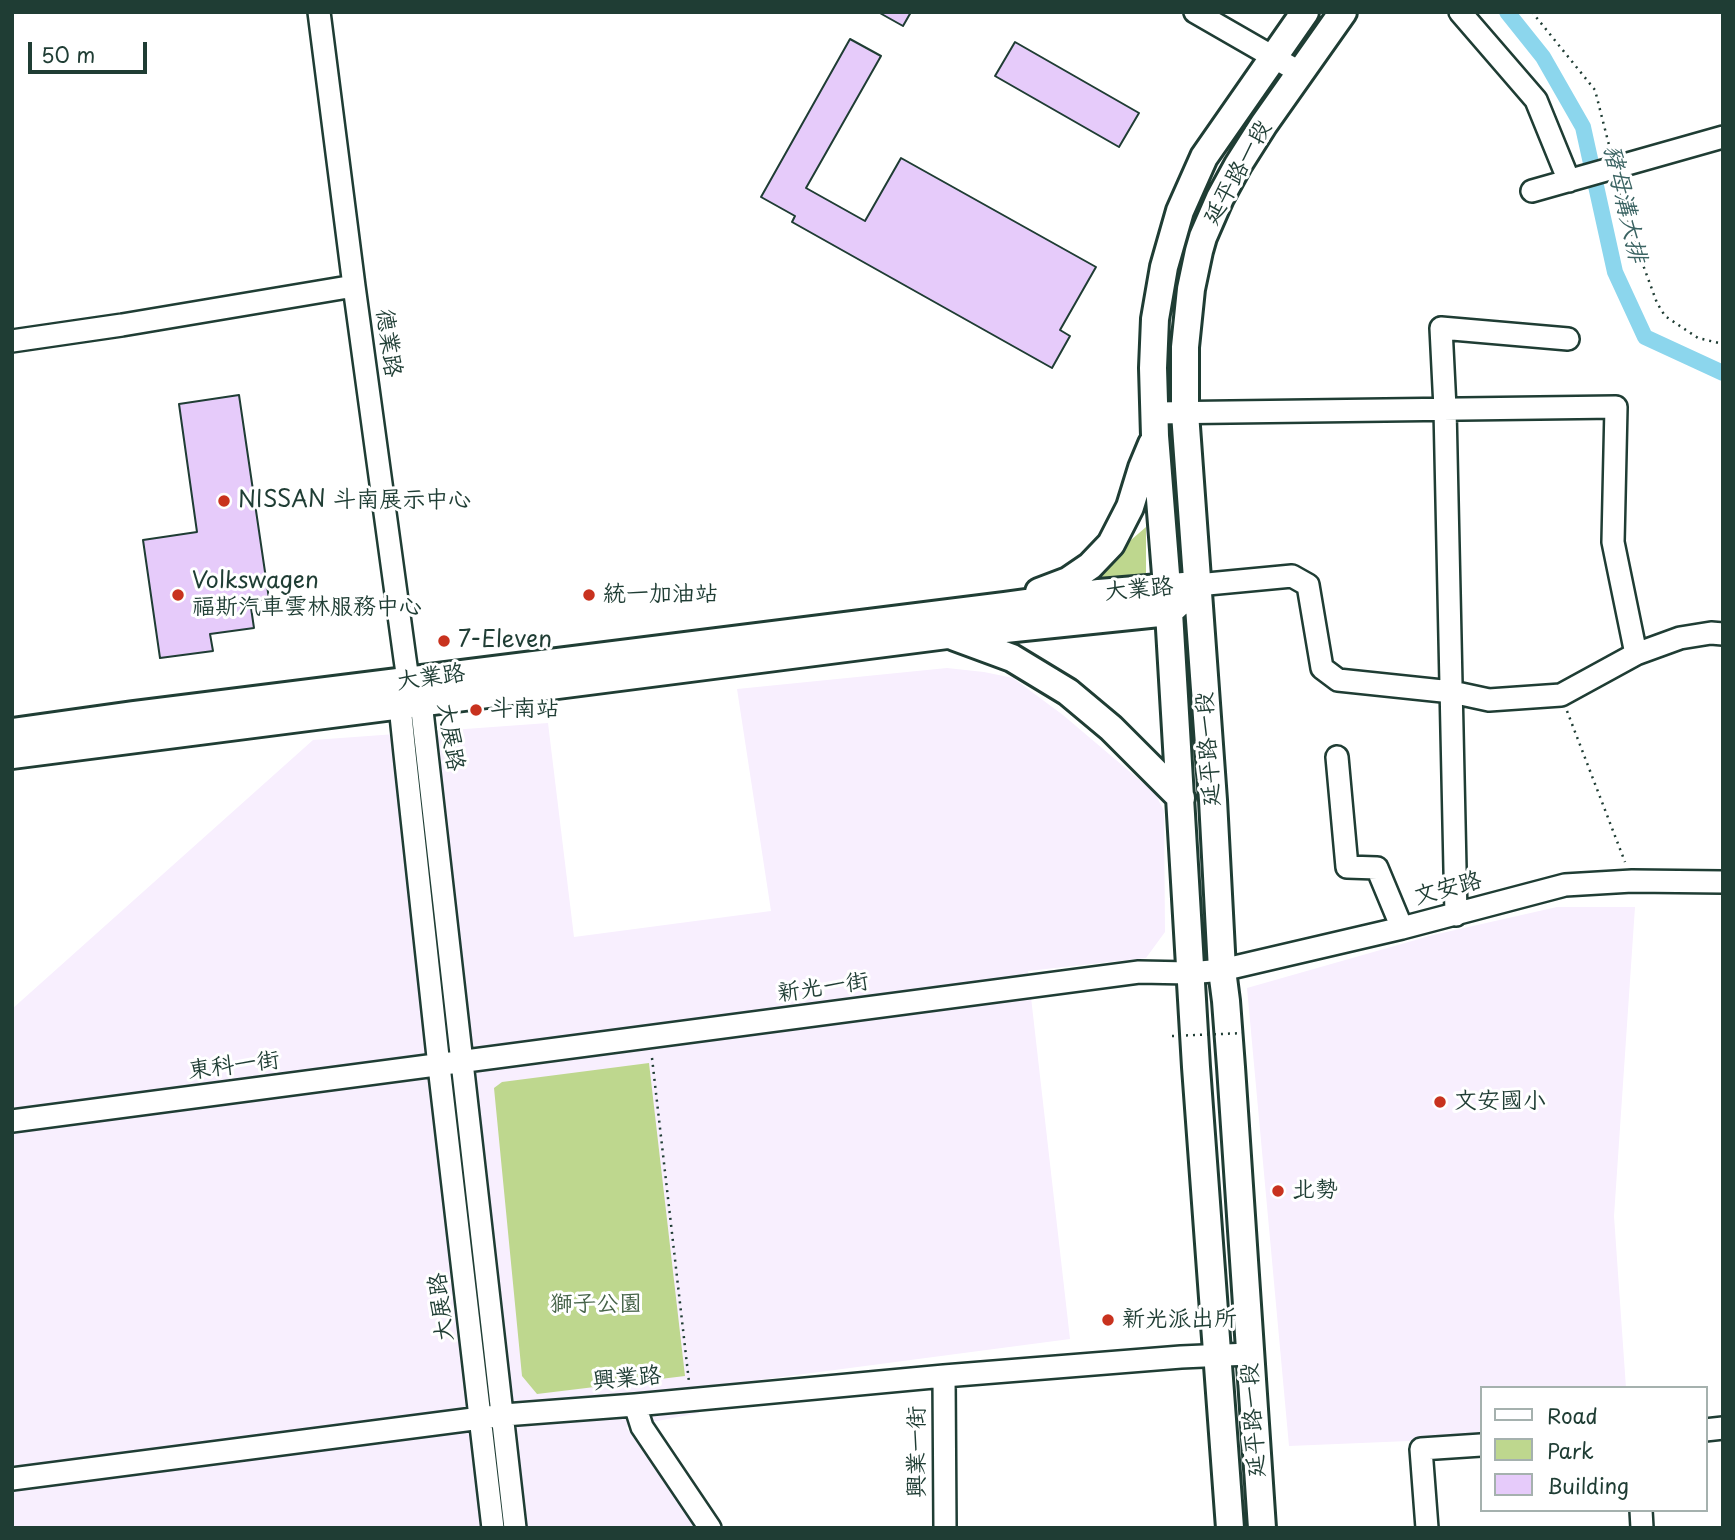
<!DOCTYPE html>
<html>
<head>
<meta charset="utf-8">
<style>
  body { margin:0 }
  #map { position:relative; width:1735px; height:1540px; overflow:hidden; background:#fff; font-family:"Playpen Sans",sans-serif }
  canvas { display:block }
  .frame { position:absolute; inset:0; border:14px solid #1f3d34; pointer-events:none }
  .legend { position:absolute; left:1480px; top:1386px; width:228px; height:126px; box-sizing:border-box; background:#fff; border:2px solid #a5b1ae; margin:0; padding:9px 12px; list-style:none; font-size:21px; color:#1f3d34 }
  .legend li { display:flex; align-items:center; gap:14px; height:35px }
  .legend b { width:35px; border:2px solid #a5b1ae }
  .scale { position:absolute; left:28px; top:42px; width:119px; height:32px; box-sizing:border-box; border:4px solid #1f3d34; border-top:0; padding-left:9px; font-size:21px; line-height:24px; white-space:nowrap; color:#1f3d34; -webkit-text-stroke:5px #fff; paint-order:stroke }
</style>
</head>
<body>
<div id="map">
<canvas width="1735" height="1540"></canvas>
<div class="frame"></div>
<ul class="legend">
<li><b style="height:9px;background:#fff"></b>Road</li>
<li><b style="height:19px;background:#bed78e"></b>Park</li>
<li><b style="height:19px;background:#e6cbfa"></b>Building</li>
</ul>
<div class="scale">50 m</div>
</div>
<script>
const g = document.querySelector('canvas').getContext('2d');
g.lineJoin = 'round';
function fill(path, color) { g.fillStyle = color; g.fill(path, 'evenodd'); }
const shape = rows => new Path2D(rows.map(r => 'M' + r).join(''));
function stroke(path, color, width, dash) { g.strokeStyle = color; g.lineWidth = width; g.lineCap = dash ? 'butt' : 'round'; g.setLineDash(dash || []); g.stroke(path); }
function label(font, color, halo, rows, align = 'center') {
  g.font = font + ' "Playpen Sans","LXGW WenKai TC",sans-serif'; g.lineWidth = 6; g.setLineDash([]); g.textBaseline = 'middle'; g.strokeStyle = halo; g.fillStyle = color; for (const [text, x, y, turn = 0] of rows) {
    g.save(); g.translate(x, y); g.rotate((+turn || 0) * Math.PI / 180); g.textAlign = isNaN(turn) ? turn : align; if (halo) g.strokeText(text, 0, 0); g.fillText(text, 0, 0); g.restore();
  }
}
const built = shape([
  [947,668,984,672,1013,678,1063,715,1155,793,1164,811,1165,932,1146,958,1028,971,1070,1339,698,1388,699,1413,626,1427,697,1528,12,1528,12,1009,313,740,548,723,574,937,771,911,737,689],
  [1557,907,1635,907,1614,1216,1626,1388,1481,1388,1481,1438,1289,1446,1247,988,1433,935]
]);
const green = shape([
  [1146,527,1146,579,1079,585],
  [649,1063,685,1376,537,1394,522,1376,494,1088,502,1082]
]);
const canal = shape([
  [1507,12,1543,57,1583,127,1615,272,1645,337,1723,373]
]);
const building = shape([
  [878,12,911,12,903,26,878,12],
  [850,39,881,56,806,188,865,221,901,158,1096,267,1060,330,1070,336,1052,368,792,222,795,216,761,197,850,39],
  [1015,42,1139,113,1119,147,995,76,1015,42],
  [239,395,269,599,250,601,254,628,210,634,213,651,160,658,143,540,197,532,179,404,239,395]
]);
const path = shape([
  [1532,12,1595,90,1610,149],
  [1618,187,1624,213,1657,303,1665,316,1698,338,1723,344],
  [1567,711,1625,862],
  [652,1058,689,1382]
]);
const minor = shape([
  [319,12,354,286,405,659,408,680,421,702,515,1528],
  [1195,12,1301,73],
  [1460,12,1536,100,1569,181],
  [1532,191,1723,137],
  [12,341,122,325,354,286],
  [1154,413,1616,407,1613,542,1636,654],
  [1197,585,1292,576,1308,585,1322,668,1338,680,1452,692,1489,700,1561,695,1636,654,1680,638,1711,633,1723,634],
  [404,692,400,706,405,754,439,1066,493,1528],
  [1337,757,1347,867,1377,868,1402,928],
  [1456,915,1445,408,1441,328,1568,339],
  [12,1121,1139,972,1190,973,1222,970,1402,928,1565,885,1632,881,1723,882],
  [944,1376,945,1528],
  [635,1405,642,1427,710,1528],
  [1705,1430,1723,1428],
  [12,1479,504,1415,635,1405,944,1376,1181,1357,1249,1354],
  [1641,1510,1642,1528],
  [1427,1528,1421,1449,1481,1445]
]);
const major = shape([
  [1039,592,1068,581,1090,566,1111,544,1130,507,1142,468,1152,444],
  [955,637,1012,658,1068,692,1111,728,1181,798],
  [12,732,133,715,1005,606,1099,593,1184,586],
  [12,755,947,635,1169,612,1181,601],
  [1230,1528,1196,1067,1169,612,1155,436,1153,368,1155,319,1164,267,1180,211,1204,157,1305,12],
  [1262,1528,1231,1067,1226,1001,1222,970,1213,800,1185,413,1185,347,1191,289,1199,251,1203,237,1220,198,1238,165,1264,124,1343,12]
]);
const pathBridge = shape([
  [1172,1036,1244,1033]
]);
const markers = [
  [224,501,7,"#c8321e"],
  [178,595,7,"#c8321e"],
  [589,595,7,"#c8321e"],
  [444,641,7,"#c8321e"],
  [476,710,7,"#c8321e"],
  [1440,1102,7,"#c8321e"],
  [1278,1191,7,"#c8321e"],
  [1108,1320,7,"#c8321e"]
];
const streetNames = [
  ["延平路一段",1238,173,-61],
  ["德業路",388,343,82],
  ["大業路",1139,590,-5],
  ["大業路",431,678,-8],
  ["大展路",450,737,81],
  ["延平路一段",1209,749,-94],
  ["文安路",1448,889,-15],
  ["新光一街",823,988,-8],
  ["東科一街",234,1066,-7],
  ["大展路",442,1307,-97],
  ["興業路",627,1379,-5],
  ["延平路一段",1254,1420,-94],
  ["興業一街",918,1452,-90]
];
const poiNames = [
  ["NISSAN 斗南展示中心",238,501],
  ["Volkswagen",192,582],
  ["福斯汽車雲林服務中心",192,608],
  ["統一加油站",603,595],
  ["7-Eleven",458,641],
  ["斗南站",490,710],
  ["文安國小",1454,1102],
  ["北勢",1292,1191],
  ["新光派出所",1122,1320]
];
const parkNames = [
  ["獅子公園",596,1305]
];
const waterNames = [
  ["豬母溝大排",1624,204,77]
];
fill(built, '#f8effe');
fill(green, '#bed78e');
stroke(canal, '#8cd6ed', 16);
fill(building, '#e6cbfa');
stroke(building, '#1f3d34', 2);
stroke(minor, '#1f3d34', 26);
stroke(major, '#1f3d34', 32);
stroke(path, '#1f3d34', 2.5, [2, 5]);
stroke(minor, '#fff', 21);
stroke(major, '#fff', 26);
stroke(pathBridge, '#1f3d34', 2.5, [2, 5]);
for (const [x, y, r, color] of markers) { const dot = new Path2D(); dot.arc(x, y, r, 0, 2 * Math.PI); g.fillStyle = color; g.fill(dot); stroke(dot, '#fff', 2.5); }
label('23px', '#1f3d34', '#fff', streetNames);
label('23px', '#1f3d34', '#fff', poiNames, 'left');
label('23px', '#47644a', '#fff', parkNames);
label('italic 24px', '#3a6362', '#fff', waterNames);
</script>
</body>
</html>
